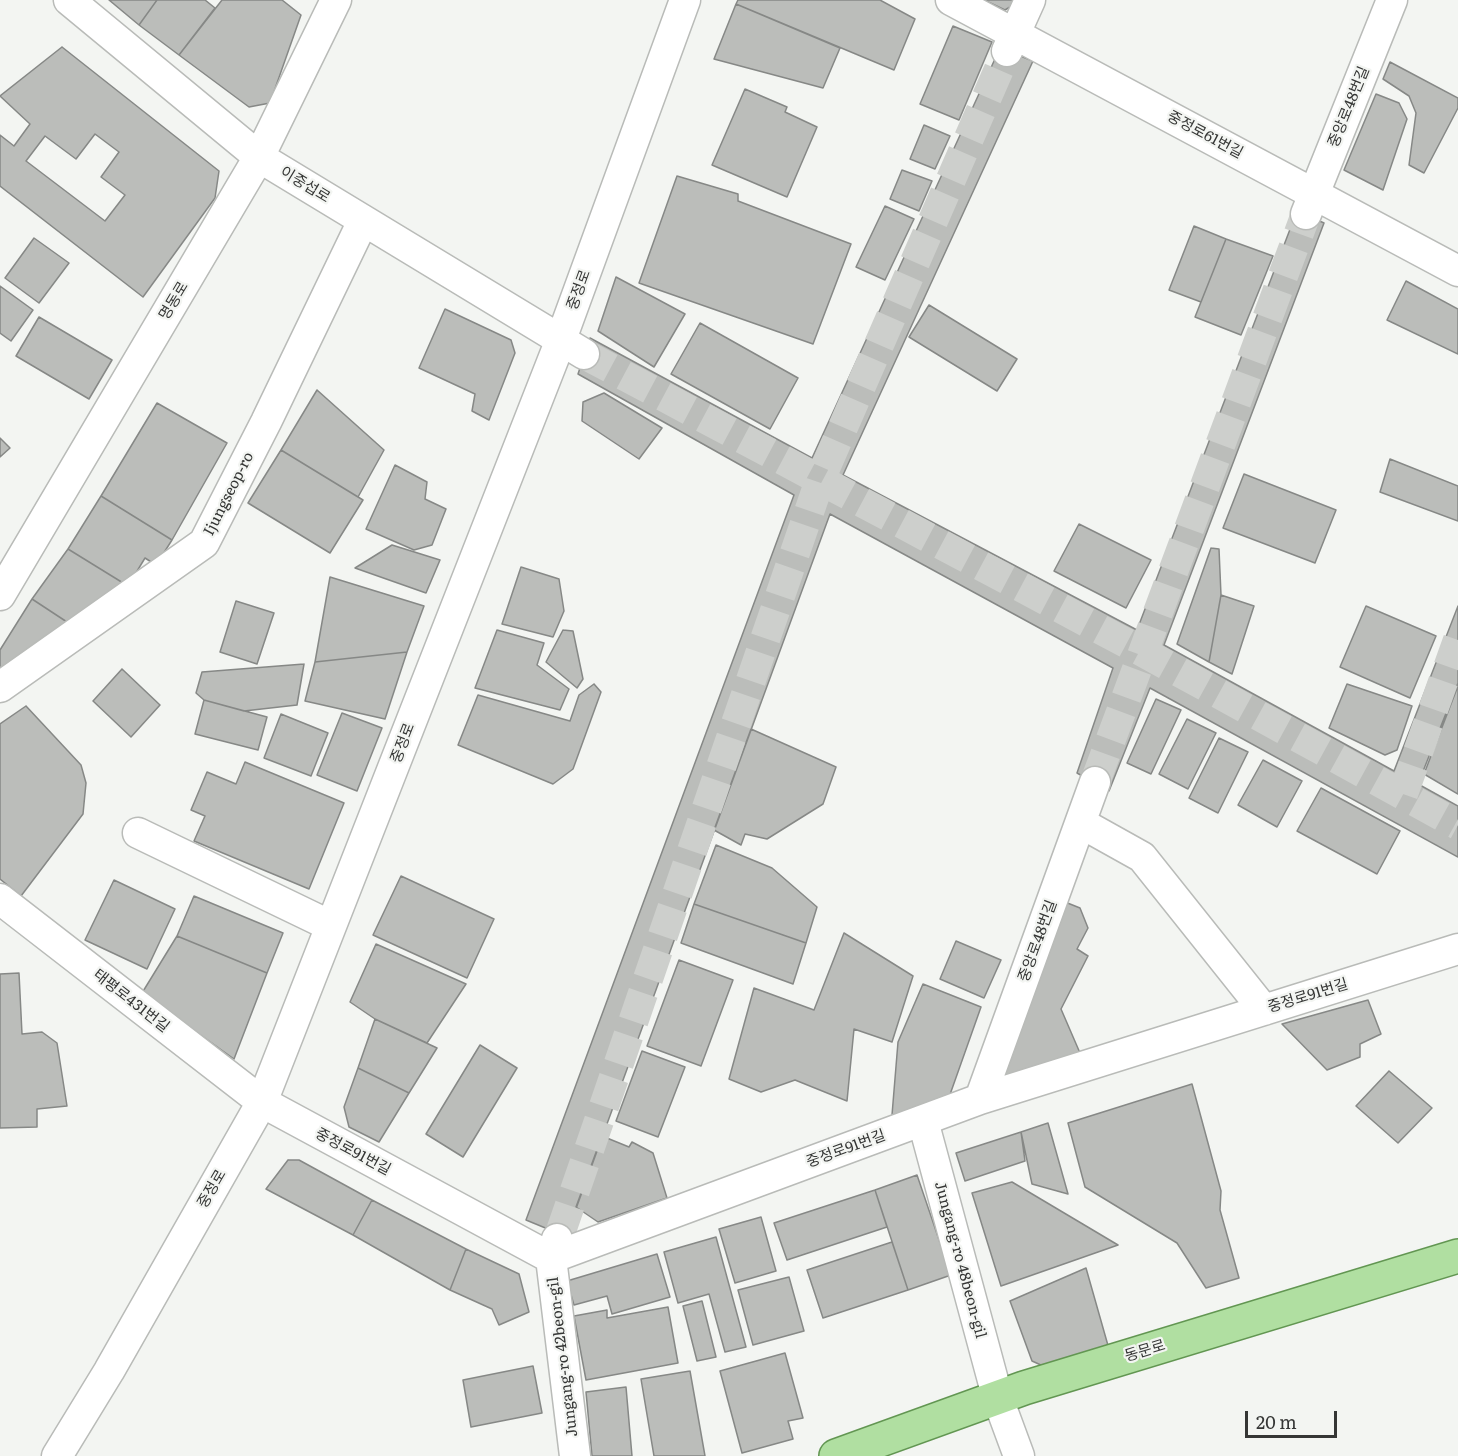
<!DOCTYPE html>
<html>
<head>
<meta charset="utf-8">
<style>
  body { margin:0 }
  #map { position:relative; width:1458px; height:1456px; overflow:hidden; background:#f3f5f2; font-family:Literata,serif }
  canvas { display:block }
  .scale { position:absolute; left:1245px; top:1411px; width:92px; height:27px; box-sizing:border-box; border:3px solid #353635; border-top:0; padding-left:8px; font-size:18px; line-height:21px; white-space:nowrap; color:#353635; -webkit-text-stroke:4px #f3f5f2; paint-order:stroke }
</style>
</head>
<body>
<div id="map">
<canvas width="1458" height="1456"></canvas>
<div class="scale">20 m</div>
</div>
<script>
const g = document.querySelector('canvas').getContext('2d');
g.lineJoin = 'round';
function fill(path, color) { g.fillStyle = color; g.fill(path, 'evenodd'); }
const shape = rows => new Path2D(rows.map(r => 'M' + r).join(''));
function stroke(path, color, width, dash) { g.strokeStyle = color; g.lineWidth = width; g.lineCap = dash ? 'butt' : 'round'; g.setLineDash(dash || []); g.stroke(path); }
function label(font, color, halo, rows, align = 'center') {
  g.font = font + ' Literata,"Noto Sans KR",serif'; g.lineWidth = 4.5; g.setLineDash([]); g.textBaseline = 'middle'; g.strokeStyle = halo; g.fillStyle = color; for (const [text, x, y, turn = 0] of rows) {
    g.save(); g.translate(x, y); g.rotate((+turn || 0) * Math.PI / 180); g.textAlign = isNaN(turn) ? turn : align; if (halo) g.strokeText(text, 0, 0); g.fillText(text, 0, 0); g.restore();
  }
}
const building = shape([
  [109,0,157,0,139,25,109,0],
  [157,0,205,0,215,8,179,55,139,25,157,0],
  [222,0,282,0,301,15,270,103,249,107,179,55,222,0],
  [738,0,880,0,915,19,894,70,736,4,738,0],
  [984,0,1021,0,1005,10,984,0],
  [736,4,840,48,823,88,714,59,736,4],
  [953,26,992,42,959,120,920,104,953,26],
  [62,47,219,171,215,198,143,297,0,186,0,135,14,146,30,124,0,96,62,47],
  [95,134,119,152,101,177,125,195,105,221,26,161,45,136,76,159,95,134],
  [1000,48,1033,61,843,475,1137,630,1297,211,1324,223,1164,645,1394,771,1458,606,1458,683,1418,784,1458,806,1458,857,1150,688,1109,791,1077,773,1113,668,830,514,566,1236,560,1234,526,1220,794,495,578,374,590,338,812,458,1000,48],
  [1390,62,1458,98,1458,108,1424,173,1409,165,1416,113,1409,96,1383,79,1390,62],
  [745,89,787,107,785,112,817,127,787,197,712,165,745,89],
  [1376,94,1399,103,1407,119,1383,190,1344,170,1376,94],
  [924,125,950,136,935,169,910,159,924,125],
  [902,170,932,181,919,211,890,199,902,170],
  [677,176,738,194,738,201,851,244,813,344,639,283,677,176],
  [885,206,914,219,885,280,856,267,885,206],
  [1194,226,1226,239,1201,302,1169,290,1194,226],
  [34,238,69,263,39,303,5,278,34,238],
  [1226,239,1273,256,1241,335,1195,317,1226,239],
  [616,277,685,314,654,367,598,331,616,277],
  [1406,281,1458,309,1458,354,1387,320,1406,281],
  [0,286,33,310,11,341,0,333,0,286],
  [929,305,1017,359,997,391,909,337,929,305],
  [445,309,511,340,515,353,489,420,472,411,475,394,419,368,445,309],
  [39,317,112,360,89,399,16,356,39,317],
  [700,323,798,378,770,429,671,374,700,323],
  [317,390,384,450,358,497,281,450,317,390],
  [604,393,662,428,639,459,582,421,583,402,604,393],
  [157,403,227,443,172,540,101,496,157,403],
  [0,438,10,448,0,457,0,438],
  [281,450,363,500,330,553,248,503,281,450],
  [1390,459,1458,486,1458,521,1380,492,1390,459],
  [395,465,427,482,425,499,446,509,432,545,414,550,366,529,395,465],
  [1244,474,1336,510,1315,563,1223,528,1244,474],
  [101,496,172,540,156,565,145,558,128,586,68,549,101,496],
  [1079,524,1151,560,1126,608,1054,571,1079,524],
  [392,545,440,560,426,593,355,568,392,545],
  [1211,548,1219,549,1221,595,1209,662,1177,644,1211,548],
  [68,549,128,586,67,622,32,599,68,549],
  [521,567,559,579,564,611,553,637,502,624,521,567],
  [330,577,424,606,407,652,315,662,330,577],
  [1221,595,1254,606,1232,674,1209,662,1221,595],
  [32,599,67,622,0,670,0,650,32,599],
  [236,601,274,613,257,664,220,652,236,601],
  [1366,606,1436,636,1410,698,1340,667,1366,606],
  [497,630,544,643,537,665,569,689,560,710,475,688,497,630],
  [563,630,573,631,583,679,577,688,546,662,563,630],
  [407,652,385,719,305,701,315,662,407,652],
  [304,664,297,705,244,711,204,700,196,693,202,672,304,664],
  [122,669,160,705,131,737,93,701,122,669],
  [594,684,601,692,573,769,553,784,458,745,478,695,570,721,579,695,594,684],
  [1347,684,1412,706,1397,750,1385,755,1329,728,1347,684],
  [1458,686,1458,794,1424,774,1458,686],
  [1156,699,1181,710,1151,774,1127,763,1156,699],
  [204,700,267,717,258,750,195,734,204,700],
  [26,706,81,765,86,783,83,814,21,896,0,879,0,724,26,706],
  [342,713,382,728,357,791,317,775,342,713],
  [281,714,328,733,311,776,264,758,281,714],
  [1187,719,1216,733,1188,789,1159,774,1187,719],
  [751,729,836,767,823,804,767,839,745,834,741,845,714,830,751,729],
  [1219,738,1248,752,1218,813,1189,798,1219,738],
  [1263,760,1302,781,1277,827,1238,805,1263,760],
  [245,762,344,803,309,889,194,841,205,816,191,810,207,772,236,784,245,762],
  [1321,788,1400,831,1377,874,1297,831,1321,788],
  [716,845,772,868,817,907,806,943,694,904,716,845],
  [401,876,494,919,467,978,373,935,401,876],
  [114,880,175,909,147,969,85,940,114,880],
  [194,896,283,933,267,973,177,936,194,896],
  [1060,900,1080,908,1088,928,1077,949,1088,956,1061,1009,1080,1053,1006,1081,999,1074,1060,900],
  [694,904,806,943,793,984,681,943,694,904],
  [844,933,913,976,892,1042,854,1029,847,1101,795,1080,761,1092,729,1079,754,988,814,1010,844,933],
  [177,936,267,973,234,1059,142,993,177,936],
  [956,941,1001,960,984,998,940,979,956,941],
  [376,944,466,984,427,1043,375,1019,350,1002,376,944],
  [679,960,733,980,701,1066,647,1046,679,960],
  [19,973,22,1034,42,1032,57,1043,67,1106,37,1109,37,1127,0,1128,0,974,19,973],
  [923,984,981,1007,947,1103,892,1115,898,1042,923,984],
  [1368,1000,1381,1034,1360,1044,1360,1057,1327,1070,1282,1024,1368,1000],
  [375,1019,437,1048,409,1093,358,1068,375,1019],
  [480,1045,517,1068,463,1157,426,1134,480,1045],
  [642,1051,685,1067,658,1137,616,1121,642,1051],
  [358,1068,409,1093,379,1142,349,1127,344,1107,358,1068],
  [1389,1071,1432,1108,1398,1143,1356,1106,1389,1071],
  [1192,1084,1221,1191,1220,1210,1239,1278,1206,1288,1177,1243,1085,1187,1068,1123,1192,1084],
  [1048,1123,1068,1194,1032,1184,1021,1132,1048,1123],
  [1021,1132,1025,1161,965,1181,956,1153,1021,1132],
  [602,1136,629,1147,632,1142,653,1153,667,1198,598,1222,576,1207,602,1136],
  [288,1160,299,1160,372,1200,353,1235,266,1189,288,1160],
  [917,1175,951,1275,908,1290,875,1190,917,1175],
  [1012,1182,1118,1245,1001,1286,972,1193,1012,1182],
  [875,1190,887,1227,787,1260,774,1223,875,1190],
  [372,1200,466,1249,450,1290,353,1235,372,1200],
  [761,1217,776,1271,735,1283,719,1229,761,1217],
  [716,1237,746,1347,725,1352,709,1294,678,1303,664,1252,716,1237],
  [892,1242,908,1290,823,1318,807,1270,892,1242],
  [466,1249,519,1274,529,1312,499,1325,492,1309,450,1290,466,1249],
  [657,1254,670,1297,612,1314,607,1296,574,1305,567,1281,657,1254],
  [1086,1268,1109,1349,1052,1370,1032,1361,1010,1301,1086,1268],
  [789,1277,804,1331,753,1345,738,1290,789,1277],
  [702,1301,716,1357,697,1361,683,1306,702,1301],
  [668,1307,678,1363,586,1380,574,1316,607,1310,607,1318,668,1307],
  [785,1353,803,1418,788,1421,793,1439,742,1453,720,1371,785,1353],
  [533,1366,542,1413,471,1427,463,1380,533,1366],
  [690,1371,705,1456,654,1456,641,1379,690,1371],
  [626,1387,632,1456,592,1456,586,1392,626,1387]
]);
const minorTunnel = shape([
  [584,354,1143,652,1458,825],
  [1095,782,1306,214],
  [1403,794,1458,640],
  [560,1234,820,480,1007,51]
]);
const minor = shape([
  [69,0,259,157,584,354],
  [951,0,1458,271],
  [1007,51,1030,0],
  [1306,214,1392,0],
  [0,595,259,157,336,0],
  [0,687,204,543,266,422,363,221],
  [1080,825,1090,828,1142,857,1264,1010],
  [138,833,331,926],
  [0,899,262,1102,551,1258,980,1099,1458,949],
  [980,1099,1095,782],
  [923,1121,998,1399,1019,1456],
  [557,1239,551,1258,575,1456],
  [57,1456,109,1371,262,1102,560,342,685,0]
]);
const major = shape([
  [836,1456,1024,1388,1458,1256]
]);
const streetNames = [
  ["중앙로48번길",1349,107,-68],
  ["중정로61번길",1205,135,28],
  ["이중섭로",305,185,31],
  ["중정로",579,290,-70],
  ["명동로",174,301,-59],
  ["Ijungseop-ro",229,494,-63],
  ["중정로",403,743,-69],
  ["중앙로48번길",1038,941,-70],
  ["중정로91번길",1308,996,-17],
  ["태평로431번길",131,1001,38],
  ["중정로91번길",846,1149,-20],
  ["중정로91번길",353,1152,28],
  ["중정로",212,1189,-60],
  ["Jungang-ro 48beon-gil",960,1260,75],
  ["동문로",1145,1351,-17],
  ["Jungang-ro 42beon-gil",563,1357,-97]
];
fill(building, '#bbbdba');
stroke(building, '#868886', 1.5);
stroke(minorTunnel, '#cdcfcc', 30, [30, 15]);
stroke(minor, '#b9bbb8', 33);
stroke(major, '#629652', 36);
stroke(minor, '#fff', 30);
stroke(major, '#b0dfa1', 33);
label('15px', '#353635', '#f3f5f2', streetNames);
</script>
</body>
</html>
